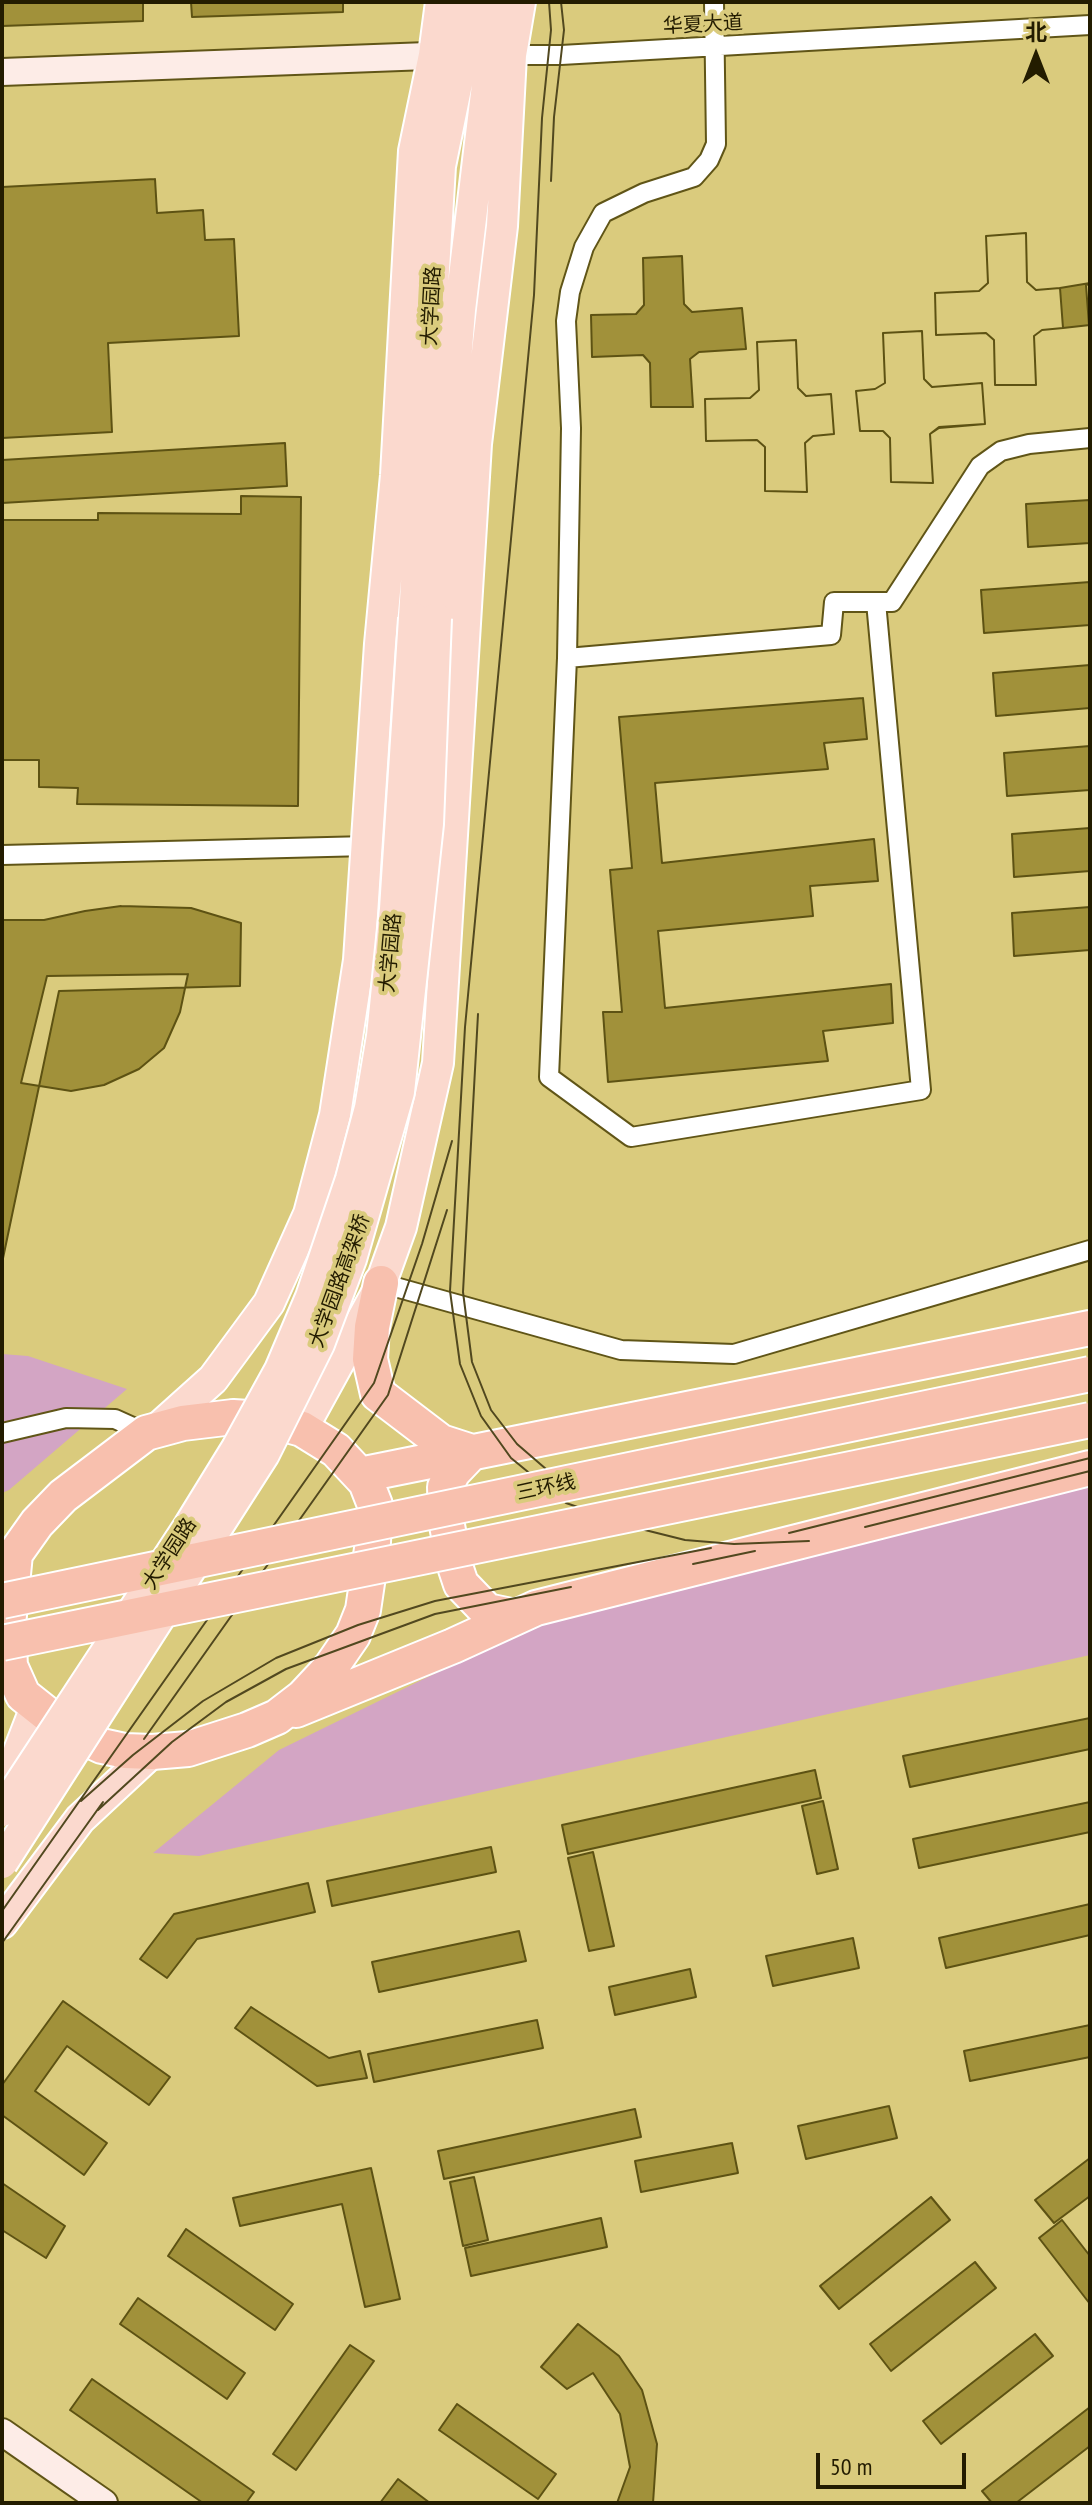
<!DOCTYPE html>
<html>
<head>
<meta charset="utf-8">
<style>
  body { margin:0 }
  #map { position:relative; width:1092px; height:2505px; overflow:hidden; background:#dacb7d; font-family:"PT Sans Narrow","Noto Sans SC",sans-serif }
  canvas { display:block }
  .frame { position:absolute; inset:0; border:4px solid #231c00; pointer-events:none }
  .north { position:absolute; left:996px; top:16px; width:80px; height:80px; -webkit-text-stroke:6px #dacb7d; paint-order:stroke; rotate:0deg; font-size:22px; font-weight:700; line-height:32px; text-align:center; color:#231c00 }
  .north::after { content:''; display:block; margin:auto; width:28px; height:36px; background:#231c00; clip-path:polygon(50% 0,100% 100%,50% 72%,0 100%) }
  .scale { position:absolute; left:816px; top:2453px; width:150px; height:36px; box-sizing:border-box; border:4px solid #231c00; border-top:0; padding-left:10px; font-size:24px; line-height:28px; white-space:nowrap; color:#231c00; -webkit-text-stroke:6px #dacb7d; paint-order:stroke }
</style>
</head>
<body>
<div id="map">
<canvas width="1092" height="2505"></canvas>
<div class="frame"></div>
<div class="north">北</div>
<div class="scale">50 m</div>
</div>
<script>
const g = document.querySelector('canvas').getContext('2d');
g.lineJoin = 'round';
function fill(path, color) { g.fillStyle = color; g.fill(path, 'evenodd'); }
const shape = rows => new Path2D(rows.map(r => 'M' + r).join(''));
function stroke(path, color, width, dash) { g.strokeStyle = color; g.lineWidth = width; g.lineCap = dash ? 'butt' : 'round'; g.setLineDash(dash || []); g.stroke(path); }
function label(font, color, halo, rows, align = 'center') {
  g.font = font + ' "PT Sans Narrow","Noto Sans SC",sans-serif'; g.lineWidth = 8; g.setLineDash([]); g.textBaseline = 'middle'; g.strokeStyle = halo; g.fillStyle = color; for (const [text, x, y, turn = 0] of rows) {
    g.save(); g.translate(x, y); g.rotate((+turn || 0) * Math.PI / 180); g.textAlign = isNaN(turn) ? turn : align; if (halo) g.strokeText(text, 0, 0); g.fillText(text, 0, 0); g.restore();
  }
}
const green = shape([
  [2,1354,28,1356,127,1389,9,1490,2,1493],
  [1090,1481,1090,1655,199,1856,153,1853,279,1750,495,1644,525,1596]
]);
const building = shape([
  [2,2,143,2,143,21,2,26,2,2],
  [191,2,343,2,343,12,192,17,191,2],
  [155,179,157,213,203,210,205,240,234,239,239,336,108,343,112,432,2,438,2,187,155,179],
  [1026,233,1027,282,1036,290,1060,288,1063,328,1042,330,1034,336,1036,385,995,385,994,340,986,333,936,335,935,293,979,291,988,283,986,236,1026,233],
  [1026,233,1027,282,1036,290,1060,288,1063,328,1042,330,1034,336,1036,385,995,385,994,340,986,333,936,335,935,293,979,291,988,283,986,236,1026,233],
  [682,256,684,304,692,312,742,308,746,349,699,352,690,359,693,407,651,407,650,363,643,355,592,357,591,315,636,314,644,305,643,258,682,256],
  [1090,283,1090,325,1063,328,1060,288,1090,283],
  [1090,284,1090,325,1089,325,1086,285,1090,284],
  [922,331,924,379,932,387,982,383,985,424,939,427,930,434,933,483,891,482,890,438,883,431,860,431,856,391,875,389,885,383,883,333,922,331],
  [922,331,924,379,932,387,982,383,985,424,939,428,930,434,933,483,891,482,890,438,883,431,860,431,856,391,875,389,885,383,883,333,922,331],
  [796,340,798,388,806,396,831,394,834,434,813,436,805,443,807,492,765,491,765,447,757,440,706,441,705,399,750,398,759,390,757,342,796,340],
  [796,340,798,388,806,396,831,394,834,434,813,436,805,443,807,492,765,491,765,447,757,440,706,441,705,399,750,398,759,390,757,342,796,340],
  [285,443,287,486,2,503,2,460,285,443],
  [241,496,301,497,298,806,77,804,78,788,39,787,39,760,2,760,2,520,98,520,98,513,241,514,241,496],
  [1090,500,1090,543,1028,547,1026,504,1090,500],
  [1090,582,1090,625,984,633,981,590,1090,582],
  [1090,665,1090,708,996,716,993,673,1090,665],
  [863,698,867,739,824,743,828,769,655,783,662,863,874,839,878,881,810,886,813,916,658,931,665,1008,891,984,893,1023,823,1031,828,1061,608,1082,603,1012,622,1012,610,870,632,868,619,717,863,698],
  [1090,746,1090,790,1007,796,1004,753,1090,746],
  [1090,828,1090,871,1014,877,1012,834,1090,828],
  [121,906,191,908,241,923,240,986,59,991,2,1263,2,920,44,920,85,911,121,906],
  [1090,907,1090,950,1014,956,1012,913,1090,907],
  [188,974,180,1012,164,1048,139,1069,104,1085,71,1091,21,1083,47,976,188,974],
  [1090,1718,1090,1749,910,1787,903,1756,1090,1718],
  [815,1770,821,1798,568,1854,562,1825,815,1770],
  [823,1801,838,1869,817,1874,802,1806,823,1801],
  [1090,1802,1090,1832,919,1868,913,1839,1090,1802],
  [491,1847,496,1872,332,1906,327,1881,491,1847],
  [593,1852,614,1946,589,1951,568,1858,593,1852],
  [308,1883,315,1912,197,1939,167,1978,140,1959,174,1914,308,1883],
  [1090,1904,1090,1935,946,1968,939,1938,1090,1904],
  [519,1931,526,1961,379,1992,372,1962,519,1931],
  [853,1938,859,1968,773,1986,766,1956,853,1938],
  [690,1969,696,1997,615,2015,609,1987,690,1969],
  [63,2001,170,2077,149,2105,67,2046,35,2091,107,2143,84,2175,2,2115,2,2085,63,2001],
  [251,2007,329,2058,360,2051,367,2078,317,2086,235,2028,251,2007],
  [537,2020,543,2048,374,2082,368,2054,537,2020],
  [1090,2025,1090,2057,970,2081,964,2051,1090,2025],
  [889,2106,897,2138,806,2159,798,2126,889,2106],
  [635,2109,641,2137,444,2179,438,2151,635,2109],
  [732,2143,738,2173,641,2192,635,2161,732,2143],
  [1090,2158,1090,2196,1054,2223,1035,2200,1090,2158],
  [371,2168,400,2299,365,2307,342,2204,240,2226,233,2198,371,2168],
  [474,2177,488,2240,463,2246,450,2182,474,2177],
  [2,2183,65,2226,46,2258,2,2230,2,2183],
  [931,2197,950,2220,839,2309,820,2286,931,2197],
  [601,2218,607,2247,471,2276,465,2248,601,2218],
  [1062,2220,1090,2256,1090,2304,1039,2238,1062,2220],
  [186,2229,293,2304,275,2330,168,2256,186,2229],
  [975,2262,996,2288,891,2371,870,2344,975,2262],
  [138,2298,245,2373,227,2399,120,2324,138,2298],
  [578,2324,619,2356,642,2390,657,2444,653,2503,617,2503,630,2467,620,2414,593,2373,567,2389,541,2367,578,2324],
  [1035,2334,1053,2356,941,2444,923,2421,1035,2334],
  [350,2345,374,2361,296,2470,273,2454,350,2345],
  [92,2379,254,2492,246,2503,203,2503,70,2410,92,2379],
  [457,2404,556,2474,538,2499,439,2430,457,2404],
  [1090,2407,1090,2446,1016,2503,992,2503,982,2491,1090,2407],
  [398,2479,430,2503,380,2503,398,2479]
]);
const street = shape([
  [714,2,716,144,709,160,694,177,644,193,603,213,584,247,570,292,566,321,571,428,567,658,831,635,834,602,892,602,980,466,1001,451,1029,444,1090,438],
  [511,55,561,55,1090,25],
  [567,658,549,1077,631,1137,921,1090,876,602],
  [2,855,368,846],
  [381,1283,621,1350,734,1354,1090,1250],
  [2,1433,66,1418,115,1419,146,1433]
]);
const secondary = shape([
  [2,72,454,55],
  [2,2432,104,2503]
]);
const primary = shape([
  [414,618,440,166,463,54,469,2],
  [436,618,460,310,497,2],
  [302,1429,378,1291,401,1227,438,1063,476,444,502,226,511,55,520,2],
  [155,1431,213,1379,269,1303,309,1214,335,1115,359,960,380,644,396,475,414,151,434,55,441,2],
  [2,1784,12,1769,36,1707],
  [2,1923,80,1819,152,1752]
]);
const highway = shape([
  [381,1283,372,1327,370,1359,378,1394,441,1442,472,1452,453,1472,445,1487,446,1520,454,1563,461,1584,487,1611,516,1617],
  [233,1417,265,1419,302,1429,336,1450,366,1482,375,1505,373,1542,363,1610,353,1635,331,1667,303,1697,277,1717,247,1730,188,1749,152,1752,125,1751,102,1746,67,1730,23,1695,10,1666,8,1625,15,1554,37,1523,63,1496,146,1433,183,1423,233,1417],
  [360,1475,1090,1328],
  [296,1710,453,1646,536,1608,1090,1468]
]);
const tram = shape([
  [549,2,551,30,542,118,534,295,465,1027,450,1291,460,1364,481,1416,511,1458,566,1503,641,1529,685,1540,734,1544,809,1541],
  [551,181,554,117,564,30,561,2],
  [478,1014,463,1292,472,1362,491,1410,517,1444,575,1494],
  [865,1527,1090,1471],
  [789,1533,1090,1458],
  [693,1564,755,1551],
  [144,1739,388,1395,447,1210],
  [81,1801,133,1755,203,1701,276,1658,358,1625,435,1601,711,1548],
  [98,1810,172,1742,226,1702,286,1669,435,1614,571,1587],
  [2,1911,374,1383,422,1244,452,1141],
  [2,1943,103,1802]
]);
const primaryBridge = shape([
  [2,1811,189,1526,237,1448,280,1370,311,1297,351,1179,370,1108,382,1036,395,909,414,618],
  [2,1863,264,1454,319,1344,351,1259,399,1092,428,824,436,618]
]);
const highwayBridge = shape([
  [2,1601,1090,1374],
  [2,1643,1090,1420]
]);
const streetNames = [
  ["华夏大道",703,25,-3],
  ["大学园路",432,306,-87],
  ["大学园路",391,953,-85],
  ["大学园路高架桥",340,1281,-70],
  ["三环线",546,1488,-12],
  ["大学园路",170,1554,-57]
];
fill(green, '#d3a5c4');
fill(building, '#a1913a');
stroke(building, '#5d5213', 2);
stroke(street, '#605517', 22);
stroke(secondary, '#605517', 30);
stroke(primary, '#fff', 34);
stroke(highway, '#fff', 38);
stroke(street, '#fff', 18);
stroke(secondary, '#fdece7', 26);
stroke(primary, '#fbd9ce', 30);
stroke(highway, '#f8c0ae', 34);
stroke(tram, '#51481f', 2);
stroke(primaryBridge, '#fff', 34, []);
stroke(highwayBridge, '#fff', 38, []);
stroke(primaryBridge, '#fbd9ce', 30);
stroke(highwayBridge, '#f8c0ae', 34);
label('20px', '#231c00', '#dacb7d', streetNames);
</script>
</body>
</html>
